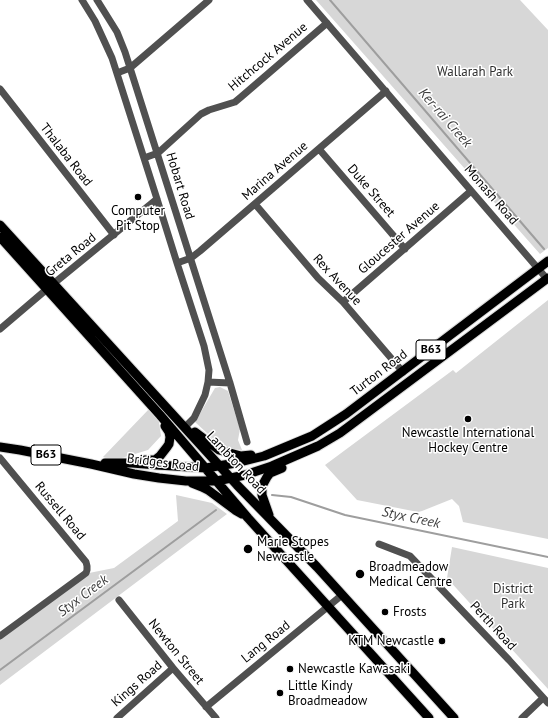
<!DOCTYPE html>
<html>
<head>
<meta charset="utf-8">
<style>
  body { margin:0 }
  canvas { display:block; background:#fff }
</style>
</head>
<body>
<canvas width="548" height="718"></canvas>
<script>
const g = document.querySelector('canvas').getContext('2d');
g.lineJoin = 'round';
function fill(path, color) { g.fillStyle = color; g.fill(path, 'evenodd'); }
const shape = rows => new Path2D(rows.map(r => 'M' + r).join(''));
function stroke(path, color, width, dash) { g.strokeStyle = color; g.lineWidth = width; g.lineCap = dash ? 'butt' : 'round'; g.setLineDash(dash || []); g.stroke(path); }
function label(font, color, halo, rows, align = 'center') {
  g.font = font + ' "PT Sans",sans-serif'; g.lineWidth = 3; g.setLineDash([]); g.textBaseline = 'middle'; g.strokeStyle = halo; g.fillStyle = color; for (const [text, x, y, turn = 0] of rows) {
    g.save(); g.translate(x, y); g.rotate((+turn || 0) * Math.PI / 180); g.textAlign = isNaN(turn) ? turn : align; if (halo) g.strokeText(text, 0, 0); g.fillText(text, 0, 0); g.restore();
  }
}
const green = shape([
  [316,0,520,0,548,30,548,248,540,254],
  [548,300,548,539,463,522,459,506,452,499,422,511,418,512,357,500,325,465,453,370,456,373],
  [220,387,228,391,240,429,238,440,242,450,234,449,220,445,195,422,215,388],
  [149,409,158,416,161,436,148,450,115,460,103,457],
  [176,495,212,503,227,514,0,685,0,639,89,573,114,568,178,521],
  [452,547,548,568,548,689,447,578]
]);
const stream = shape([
  [330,0,544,249],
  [272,495,291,497,345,515,548,557],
  [0,670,216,510]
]);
const minor = shape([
  [82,0,95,21,112,58,157,199,177,263,204,346,209,370,208,382,205,395,194,418,185,427],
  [97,0,117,32,125,52,230,383,247,442],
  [307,0,547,279],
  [117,73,130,68,209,0],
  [0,89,114,235],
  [319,149,405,249],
  [144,158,158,153,201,114,209,110,235,102,241,97,327,23],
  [255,204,318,278,343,302,403,372],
  [177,263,191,258,200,251,386,91],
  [343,302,471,191],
  [0,329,47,289,157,199],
  [208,382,230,383],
  [0,458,86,562,87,566,87,570,86,573,82,576,0,636],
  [379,544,410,556,509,660,548,703],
  [119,600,173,668,216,718],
  [206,707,342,595],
  [117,718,173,668],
  [522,718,543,698]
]);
const major = shape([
  [0,225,237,485,317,567,454,718],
  [0,237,160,415,248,518,429,718],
  [195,432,219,450,241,456,251,455],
  [0,447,20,450,91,464,134,474,159,478,186,481,217,481,245,475,272,466,318,446,340,433,548,278],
  [144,460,155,460,160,456,167,447,169,444,170,437,169,432,165,426],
  [105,463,132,463,157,465,206,468,236,463,264,456,312,436,346,414,548,261],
  [192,483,202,487,208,490,235,510,242,514],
  [269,515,262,495,262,486,267,477,270,473,282,468]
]);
const markers = [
  [138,197,4,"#000"],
  [468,419,4,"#000"],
  [248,549,5,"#000"],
  [360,574,5,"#000"],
  [385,612,4,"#000"],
  [442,641,4,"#000"],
  [290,669,4,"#000"],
  [280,693,4,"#000"]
];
const shields = [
  [431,350,30],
  [46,455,30]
];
const shieldNames = [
  ["B63",431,350],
  ["B63",46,455]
];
const streetNames = [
  ["Hitchcock Avenue",268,57,-40],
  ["Thalaba Road",66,155,52],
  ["Marina Avenue",275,171,-41],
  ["Hobart Road",180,186,73],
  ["Duke Street",371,191,49],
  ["Monash Road",491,195,49],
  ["Gloucester Avenue",399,238,-41],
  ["Greta Road",71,255,-39],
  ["Rex Avenue",337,280,47],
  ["Turton Road",379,373,-37],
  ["Bridges Road",163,463,7],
  ["Lambton Road",236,463,47],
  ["Russell Road",60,511,50],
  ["Perth Road",493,626,47],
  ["Lang Road",266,642,-39],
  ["Newton Street",176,652,51],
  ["Kings Road",137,684,-41]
];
const parkNames = [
  ["Wallarah Park",475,72],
  ["District",513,589],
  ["Park",513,604]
];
const poiNames = [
  ["Computer",138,211,"center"],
  ["Pit Stop",138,226,"center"],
  ["Newcastle International",468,433,"center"],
  ["Hockey Centre",468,448,"center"],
  ["Marie Stopes",257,542],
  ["Newcastle",257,557],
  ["Broadmeadow",369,567],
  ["Medical Centre",369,582],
  ["Frosts",393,612],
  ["KTM Newcastle",434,641,"right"],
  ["Newcastle Kawasaki",298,669],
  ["Little Kindy",288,686],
  ["Broadmeadow",288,701]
];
const waterNames = [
  ["Ker-rai Creek",445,118,49],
  ["Styx Creek",411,518,12],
  ["Styx Creek",83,596,-37]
];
fill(green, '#d7d7d7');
stroke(stream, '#9e9e9e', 2);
stroke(major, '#dbdbdb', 11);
stroke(minor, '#505050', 7);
stroke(major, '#000', 9);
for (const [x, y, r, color] of markers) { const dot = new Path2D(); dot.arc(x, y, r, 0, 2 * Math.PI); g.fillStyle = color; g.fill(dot); stroke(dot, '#fff', 1.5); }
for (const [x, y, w] of shields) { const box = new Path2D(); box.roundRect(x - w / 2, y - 10, w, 20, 3); g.fillStyle = '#fff'; g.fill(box); stroke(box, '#000', 1); }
label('bold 12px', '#000', null, shieldNames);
label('13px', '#000', '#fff', streetNames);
label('13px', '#2e2e2e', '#fff', parkNames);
label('13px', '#000', '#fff', poiNames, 'left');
label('italic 14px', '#3f3f3f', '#fff', waterNames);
</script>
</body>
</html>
